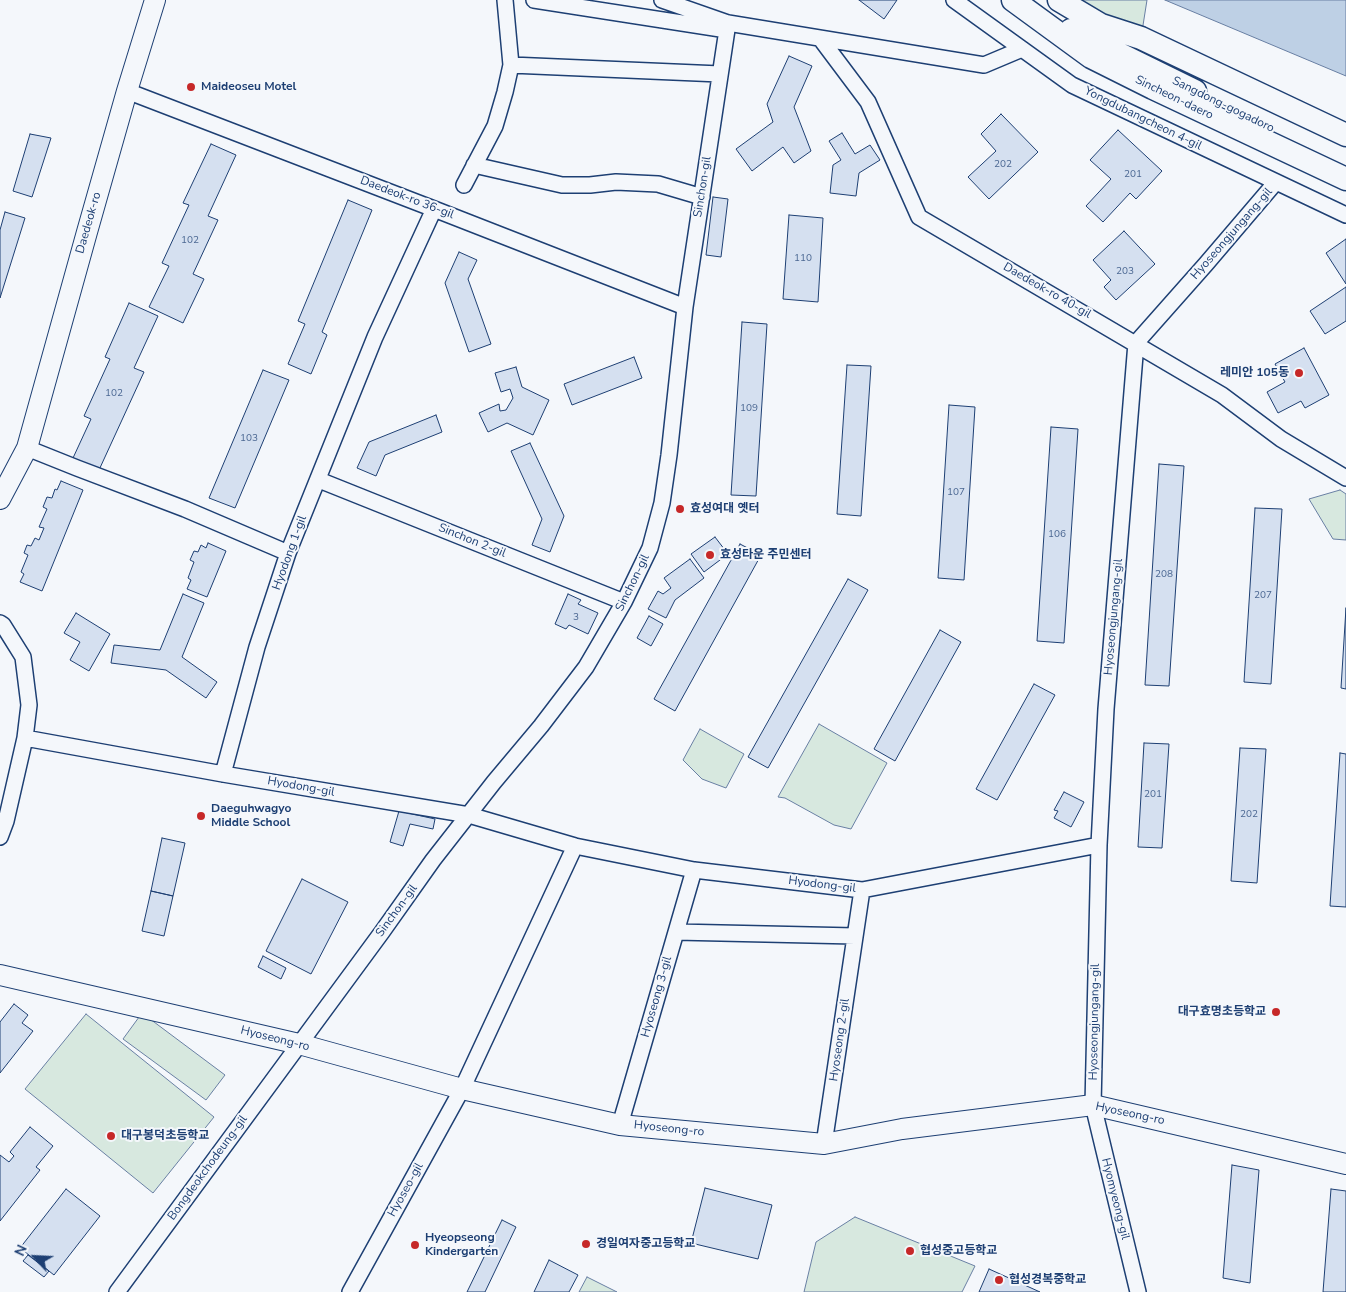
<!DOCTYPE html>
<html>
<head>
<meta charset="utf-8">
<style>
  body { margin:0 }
  #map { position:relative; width:1346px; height:1292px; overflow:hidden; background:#f4f7fb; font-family:"Nunito Sans",sans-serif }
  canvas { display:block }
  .north { position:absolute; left:10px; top:1232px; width:50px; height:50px; -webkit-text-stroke:4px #f4f7fb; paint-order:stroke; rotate:295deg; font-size:14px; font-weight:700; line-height:20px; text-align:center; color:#1d3f73 }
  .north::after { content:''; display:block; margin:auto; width:18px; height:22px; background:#1d3f73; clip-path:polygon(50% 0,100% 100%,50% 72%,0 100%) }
</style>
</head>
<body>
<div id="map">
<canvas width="1346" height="1292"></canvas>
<div class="north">N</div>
</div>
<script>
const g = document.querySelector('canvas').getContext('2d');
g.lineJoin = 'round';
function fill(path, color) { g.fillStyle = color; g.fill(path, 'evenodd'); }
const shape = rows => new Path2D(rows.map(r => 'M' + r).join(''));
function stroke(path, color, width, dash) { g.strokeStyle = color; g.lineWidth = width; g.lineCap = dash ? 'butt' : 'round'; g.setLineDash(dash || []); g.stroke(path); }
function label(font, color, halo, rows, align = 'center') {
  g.font = font + ' "Nunito Sans","Noto Sans KR",sans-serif'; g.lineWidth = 4; g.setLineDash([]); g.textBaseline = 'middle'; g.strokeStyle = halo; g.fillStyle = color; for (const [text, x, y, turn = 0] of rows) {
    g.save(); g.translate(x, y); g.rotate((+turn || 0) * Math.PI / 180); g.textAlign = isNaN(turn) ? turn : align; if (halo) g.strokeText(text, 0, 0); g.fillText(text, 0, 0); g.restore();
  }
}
const green = shape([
  [1066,0,1147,0,1141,38,1066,0],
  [1340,490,1346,494,1346,540,1333,539,1309,499,1340,490],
  [819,724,887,763,851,829,834,825,785,798,778,797,819,724],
  [700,729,744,754,726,788,702,779,683,760,700,729],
  [142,1013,225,1075,206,1100,123,1039,142,1013],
  [86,1014,214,1117,153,1193,25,1089,86,1014],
  [855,1217,975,1266,962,1292,804,1292,816,1242,855,1217],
  [587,1277,617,1292,579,1292,587,1277]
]);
const water = shape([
  [1165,0,1346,0,1346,76,1165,0]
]);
const building = shape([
  [859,0,897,0,884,19,859,0],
  [789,56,812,66,794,107,811,151,794,163,783,147,752,171,736,149,773,122,767,104,789,56],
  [1001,114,1038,152,989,199,968,177,996,151,981,134,1001,114],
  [1118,130,1162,171,1136,199,1130,193,1103,222,1086,206,1111,179,1090,160,1118,130],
  [842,133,855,154,870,145,880,160,859,173,856,196,830,193,833,165,841,160,829,141,842,133],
  [30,134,51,138,32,197,13,191,30,134],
  [211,144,236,155,208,216,218,220,193,274,204,279,183,323,149,307,169,266,162,263,189,205,183,203,211,144],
  [713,197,728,199,721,257,706,255,713,197],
  [348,200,372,210,322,332,327,335,311,374,288,364,305,324,298,321,348,200],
  [5,212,25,218,0,298,0,230,5,212],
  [789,215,823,218,818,302,783,299,789,215],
  [1124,231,1155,264,1116,300,1104,287,1111,280,1093,260,1124,231],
  [1346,239,1346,284,1326,253,1346,239],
  [459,252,477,260,468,279,491,344,469,352,445,283,459,252],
  [1346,287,1346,321,1325,334,1310,311,1346,287],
  [129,303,158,316,134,368,144,372,99,470,73,458,91,419,84,416,110,359,105,357,129,303],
  [742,322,767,324,756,496,731,495,742,322],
  [1304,348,1329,395,1305,408,1301,401,1278,413,1267,392,1285,382,1275,364,1304,348],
  [634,357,642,378,572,405,564,384,634,357],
  [847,365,871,366,861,516,837,514,847,365],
  [516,367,522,387,549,400,533,435,507,423,488,432,479,413,499,404,500,411,506,410,513,398,510,389,501,392,495,373,516,367],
  [263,370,289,380,235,508,209,498,263,370],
  [949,405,975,407,964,580,938,578,949,405],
  [436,415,442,432,385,455,376,476,357,468,369,442,436,415],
  [1051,427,1078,429,1064,643,1037,641,1051,427],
  [530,443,564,516,550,552,532,545,542,519,511,451,530,443],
  [1159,464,1184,466,1169,686,1145,685,1159,464],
  [61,481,83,490,42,591,20,582,24,574,21,572,28,555,24,553,27,545,31,546,35,538,39,540,44,528,39,527,47,509,43,507,47,497,52,498,55,489,57,490,61,481],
  [1255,508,1282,509,1271,684,1244,682,1255,508],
  [715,537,728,554,704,572,691,554,715,537],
  [208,543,226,551,207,597,187,589,191,580,188,578,194,562,190,560,194,551,198,552,201,545,206,548,208,543],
  [740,544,761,555,675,711,654,699,740,544],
  [690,559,704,578,675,600,666,618,648,609,658,591,663,594,671,588,664,578,690,559],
  [848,579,868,590,768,768,748,757,848,579],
  [183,594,204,603,182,657,217,682,206,698,166,670,111,663,114,645,160,650,183,594],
  [568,594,581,600,578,604,598,613,588,634,569,625,566,629,555,624,568,594],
  [1346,608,1346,689,1341,688,1346,608],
  [76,613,110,634,89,671,70,660,80,642,64,633,76,613],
  [649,616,663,624,651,646,637,638,649,616],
  [940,630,961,642,895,761,874,749,940,630],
  [1034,684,1055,695,997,800,976,789,1034,684],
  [1144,743,1169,744,1162,848,1138,847,1144,743],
  [1240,748,1266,749,1257,883,1231,881,1240,748],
  [1340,753,1346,754,1346,907,1330,906,1340,753],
  [1064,792,1084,802,1071,827,1054,818,1058,811,1054,810,1064,792],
  [399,811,435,819,433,829,410,824,403,846,390,842,399,811],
  [162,838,185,843,173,896,151,891,162,838],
  [302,879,348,902,311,974,266,951,302,879],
  [151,891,173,896,164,936,142,931,151,891],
  [263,956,286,968,281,979,258,967,263,956],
  [14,1004,28,1015,22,1023,33,1031,0,1073,0,1022,14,1004],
  [30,1127,53,1146,36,1167,40,1170,0,1221,0,1155,9,1162,14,1156,10,1152,30,1127],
  [1232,1165,1259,1170,1250,1283,1223,1278,1232,1165],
  [705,1188,772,1205,758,1259,691,1243,705,1188],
  [66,1189,100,1216,54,1275,20,1248,66,1189],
  [1331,1189,1346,1191,1346,1292,1323,1292,1331,1189],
  [502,1220,516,1227,485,1292,467,1292,502,1220],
  [28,1255,49,1271,44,1277,23,1261,28,1255],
  [549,1260,578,1275,569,1292,534,1292,549,1260],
  [989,1269,1040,1292,979,1292,989,1269]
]);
const minor = shape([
  [534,0,727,30],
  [662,0,728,23,984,65,1022,49],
  [954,0,1072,85,1346,215],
  [820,38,868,102,919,217,1222,395,1281,439,1346,478],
  [511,65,720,74],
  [127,91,434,209,685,307],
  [474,165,562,185,590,185,616,182,658,184,702,197],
  [464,185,495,126,505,92,511,65,505,0],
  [27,448,77,468,185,509,288,553],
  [319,480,624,602],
  [0,623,3,625,23,657,29,705,25,738,6,821,0,837],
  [25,738,223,774,469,815,575,846,694,870,862,890,1099,845],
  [223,774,257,647,288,553,375,337,434,209],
  [676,932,855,936],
  [620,1125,694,870],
  [824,1144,862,890],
  [117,1292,382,932,433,860,494,782,541,726,586,667,624,602,650,548,662,503,669,455,685,307,728,23],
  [350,1292,462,1089,575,846],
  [1138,1292,1093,1105,1099,845,1106,709,1136,343,1206,264,1276,182]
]);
const major = shape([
  [0,499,27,448,87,232,127,91,155,0],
  [0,975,299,1044,462,1089,620,1125,824,1144,902,1129,1093,1105,1346,1164]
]);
const highway = shape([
  [1013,0,1091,57,1153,88,1346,179],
  [1059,0,1101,25,1141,38,1346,135],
  [1071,30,1195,91]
]);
const markers = [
  [191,87,5,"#c62828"],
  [1299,373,5,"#c62828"],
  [680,509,5,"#c62828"],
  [710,555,5,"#c62828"],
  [201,816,5,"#c62828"],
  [1276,1012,5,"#c62828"],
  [111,1136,5,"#c62828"],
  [586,1244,5,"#c62828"],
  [415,1245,5,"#c62828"],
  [910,1251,5,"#c62828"],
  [999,1280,5,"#c62828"]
];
const numberNames = [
  ["202",1003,165],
  ["201",1133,175],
  ["102",190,241],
  ["110",803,259],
  ["203",1125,272],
  ["102",114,394],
  ["109",749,409],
  ["103",249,439],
  ["107",956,493],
  ["106",1057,535],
  ["208",1164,575],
  ["207",1263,596],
  ["3",576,618],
  ["201",1153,795],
  ["202",1249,815]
];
const poiNames = [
  ["Maideoseu Motel",201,87],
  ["레미안 105동",1289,373,"right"],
  ["효성여대 옛터",690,509],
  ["효성타운 주민센터",720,555],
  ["Daeguhwagyo",211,809],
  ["Middle School",211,823],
  ["대구효명초등학교",1266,1012,"right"],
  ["대구봉덕초등학교",121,1136],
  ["Hyeopseong",425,1238],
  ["Kindergarten",425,1252],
  ["경일여자중고등학교",596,1244],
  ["협성중고등학교",920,1251],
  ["협성경복중학교",1009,1280]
];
const streetNames = [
  ["Sincheon-daero",1174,98,26],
  ["Sangdong-gogadoro",1223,105,26],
  ["Yongdubangcheon 4-gil",1143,119,26],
  ["Sinchon-gil",703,187,-81],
  ["Daedeok-ro 36-gil",407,198,21],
  ["Daedeok-ro",89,223,-74],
  ["Hyoseongjungang-gil",1232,234,-49],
  ["Daedeok-ro 40-gil",1047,291,30],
  ["Sinchon 2-gil",472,541,22],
  ["Hyodong 1-gil",290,553,-70],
  ["Sinchon-gil",633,583,-64],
  ["Hyoseongjungang-gil",1114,617,-85],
  ["Hyodong-gil",301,787,10],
  ["Hyodong-gil",822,885,7],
  ["Sinchon-gil",397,911,-54],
  ["Hyoseong 3-gil",657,997,-74],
  ["Hyoseongjungang-gil",1095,1022,-89],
  ["Hyoseong-ro",275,1039,14],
  ["Hyoseong 2-gil",840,1040,-82],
  ["Hyoseong-ro",1130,1114,12],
  ["Hyoseong-ro",669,1129,6],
  ["Bongdeokchodeung-gil",208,1168,-54],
  ["Hyoseo-gil",406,1190,-61],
  ["Hyomyeong-gil",1115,1199,76]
];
fill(green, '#d7e8df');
stroke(green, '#687fa3', 1);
fill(water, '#bed0e5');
stroke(water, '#687fa3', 1);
fill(building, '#d5e0f0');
stroke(building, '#1d3f73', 1);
stroke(minor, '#1d3f73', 18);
stroke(major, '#1d3f73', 22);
stroke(highway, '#1d3f73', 25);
stroke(minor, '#f4f7fb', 15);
stroke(major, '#f4f7fb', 20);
stroke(highway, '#f4f7fb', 22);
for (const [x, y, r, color] of markers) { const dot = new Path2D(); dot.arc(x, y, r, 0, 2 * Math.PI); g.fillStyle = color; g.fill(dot); stroke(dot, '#f4f7fb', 2); }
label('10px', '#4b6792', null, numberNames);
label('bold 12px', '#1d3f73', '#f4f7fb', poiNames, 'left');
label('12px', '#1d3f73', '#f4f7fb', streetNames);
</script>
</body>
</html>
